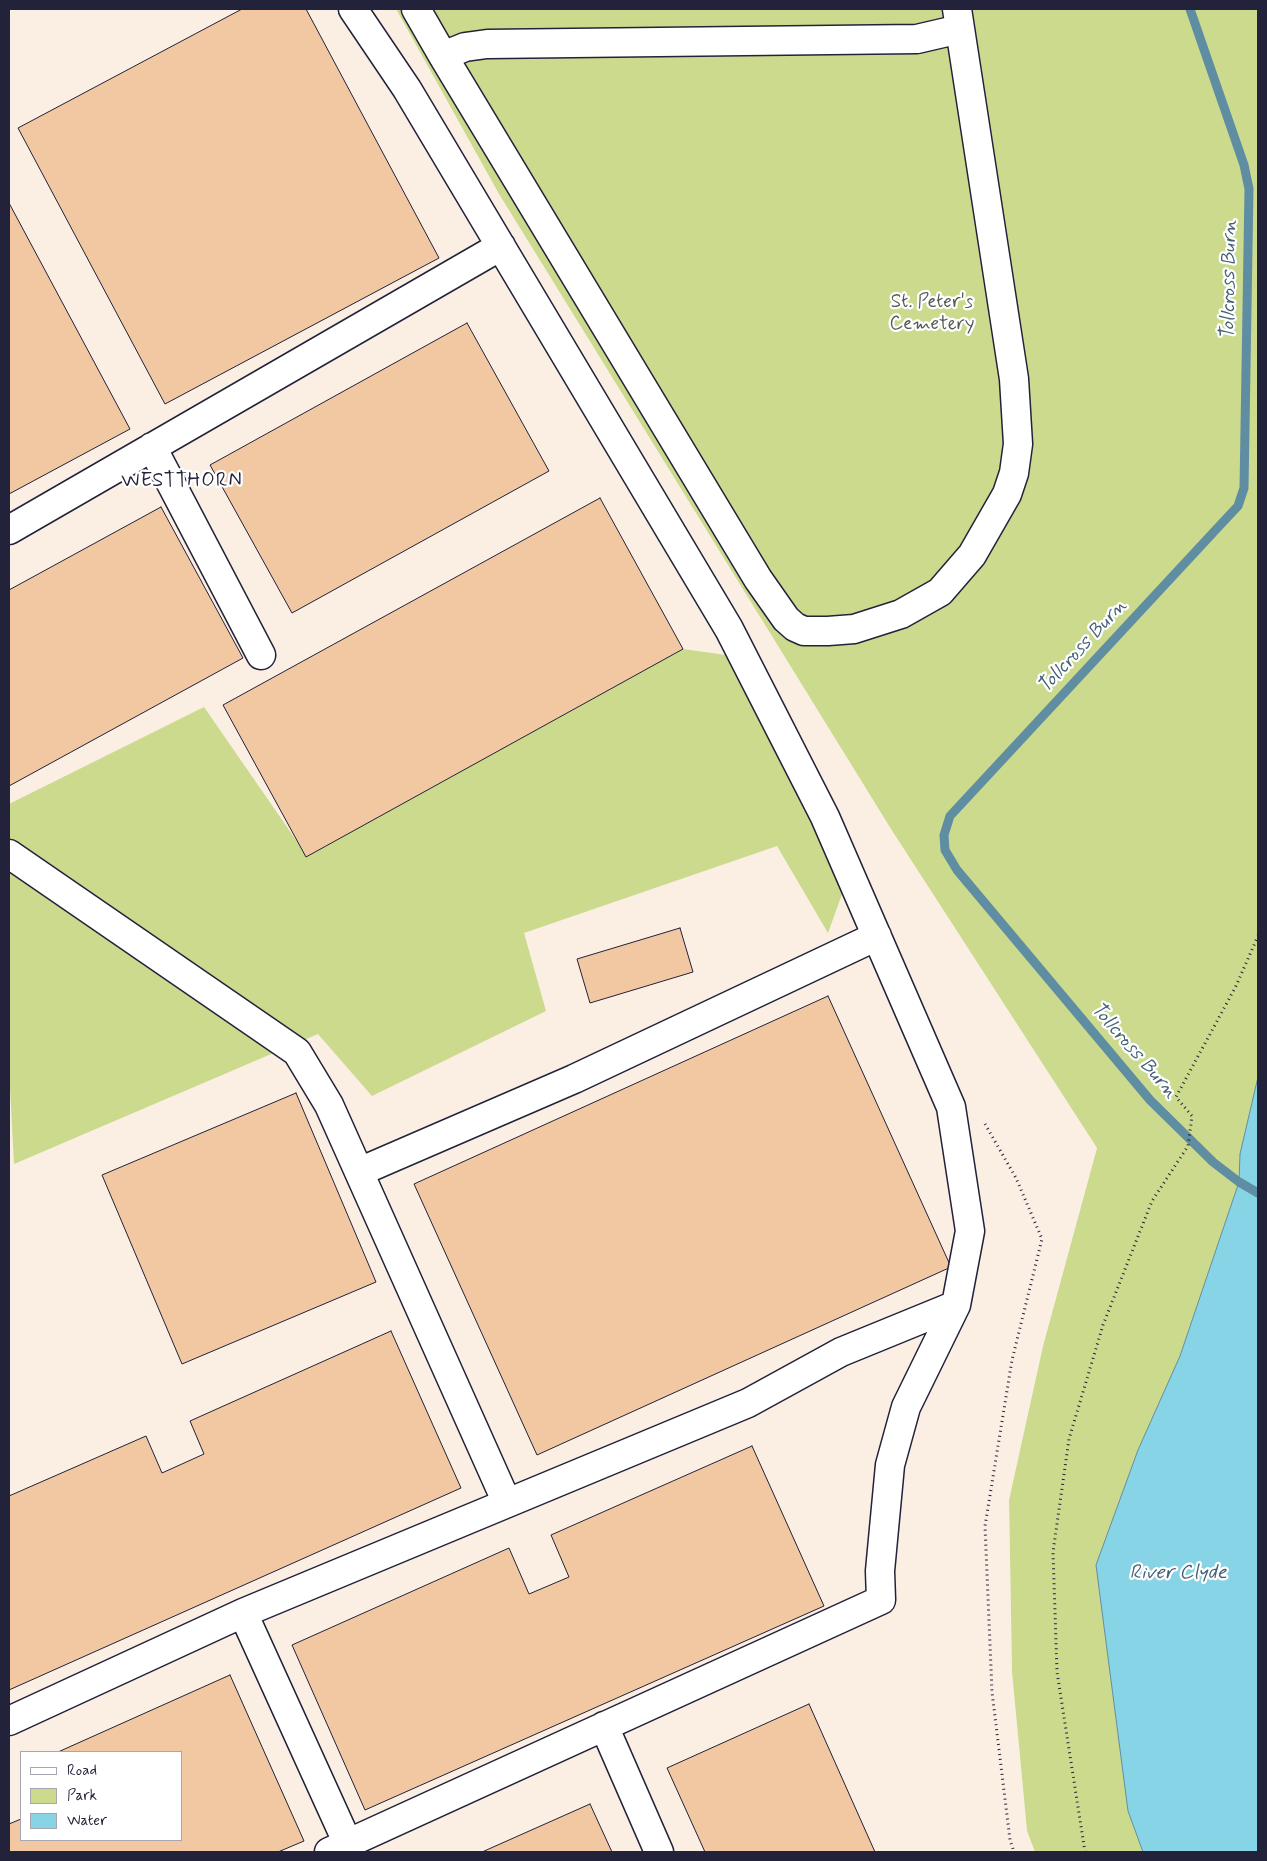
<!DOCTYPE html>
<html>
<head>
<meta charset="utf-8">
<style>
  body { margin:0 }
  #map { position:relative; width:1267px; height:1861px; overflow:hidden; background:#fff; font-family:Mynerve,sans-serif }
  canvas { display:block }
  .frame { position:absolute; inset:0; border:10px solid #22223b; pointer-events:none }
  .legend { position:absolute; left:20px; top:1751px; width:162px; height:90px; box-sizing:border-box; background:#fff; border:1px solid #a7a7b1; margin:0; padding:6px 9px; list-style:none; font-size:15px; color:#22223b }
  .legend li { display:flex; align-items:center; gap:10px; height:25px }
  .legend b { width:25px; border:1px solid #a7a7b1 }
</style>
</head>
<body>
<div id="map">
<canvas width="1267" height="1861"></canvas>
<div class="frame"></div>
<ul class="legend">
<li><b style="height:6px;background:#fff"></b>Road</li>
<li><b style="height:14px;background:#ccda8e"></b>Park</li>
<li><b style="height:14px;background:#87d4e7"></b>Water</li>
</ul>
</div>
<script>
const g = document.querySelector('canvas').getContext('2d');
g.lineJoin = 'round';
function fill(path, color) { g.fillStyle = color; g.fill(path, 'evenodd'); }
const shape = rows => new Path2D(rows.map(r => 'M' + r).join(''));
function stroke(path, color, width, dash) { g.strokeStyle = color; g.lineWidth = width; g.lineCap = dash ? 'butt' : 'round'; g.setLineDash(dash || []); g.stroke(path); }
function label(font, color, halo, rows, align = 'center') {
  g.font = font + ' Mynerve,sans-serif'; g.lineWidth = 4.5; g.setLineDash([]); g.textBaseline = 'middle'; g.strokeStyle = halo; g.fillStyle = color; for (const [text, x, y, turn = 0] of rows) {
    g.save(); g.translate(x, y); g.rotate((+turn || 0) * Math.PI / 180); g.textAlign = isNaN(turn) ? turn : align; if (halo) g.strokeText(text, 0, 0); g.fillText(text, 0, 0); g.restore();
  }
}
const built = shape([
  [9,9,396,9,499,194,891,829,1097,1148,1043,1346,1009,1500,1012,1672,1027,1831,1035,1852,9,1852],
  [21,1752,181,1752,181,1840,21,1840]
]);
const green = shape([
  [396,9,1258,9,1258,1077,1240,1154,1239,1182,1180,1356,1138,1450,1096,1565,1128,1811,1143,1852,1035,1852,1027,1831,1012,1672,1009,1500,1043,1346,1097,1148,891,829,499,194],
  [683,649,733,656,846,883,828,933,777,846,524,933,546,1011,372,1096,318,1034,14,1164,9,1069,9,804,204,707,307,856]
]);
const water = shape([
  [1258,1077,1258,1852,1143,1852,1128,1811,1096,1565,1138,1450,1180,1356,1239,1182,1240,1154,1258,1077]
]);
const stream = shape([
  [1190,9,1244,165,1249,189,1244,488,1238,506,1223,522,950,816,944,835,945,850,957,870,1150,1100,1213,1162,1239,1182,1258,1193]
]);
const building = shape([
  [242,9,306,9,439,258,165,404,18,128,242,9],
  [9,203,130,429,9,494,9,203],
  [467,323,549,471,292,613,210,465,467,323],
  [600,498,683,649,306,857,223,705,600,498],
  [161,507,243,658,9,786,9,590,161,507],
  [680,928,693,972,590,1003,577,959,680,928],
  [828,996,951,1267,537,1455,414,1184,828,996],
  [296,1093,376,1282,182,1364,102,1175,296,1093],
  [391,1331,461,1488,9,1690,9,1496,146,1436,162,1473,204,1454,190,1421,391,1331],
  [752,1446,824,1606,365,1810,292,1645,509,1548,529,1594,569,1577,551,1535,752,1446],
  [230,1675,304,1841,278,1852,9,1852,9,1824,21,1819,21,1840,181,1840,181,1752,58,1752,230,1675],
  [809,1704,875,1852,705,1852,667,1768,809,1704],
  [590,1804,612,1852,482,1852,590,1804]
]);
const path = shape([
  [985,1124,1016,1178,1042,1239,1012,1360,985,1526,992,1692,1010,1840,1014,1852],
  [1085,1852,1057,1672,1053,1552,1069,1439,1103,1325,1152,1201,1188,1146,1192,1116,1176,1097,1236,986,1258,936]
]);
const minor = shape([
  [416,9,443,56,758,579,786,619,795,627,804,631,828,631,854,629,901,614,940,592,972,555,1007,494,1014,473,1018,444,1014,379,957,9],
  [443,56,465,47,487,44,917,39,960,29],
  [152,447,261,655],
  [9,530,501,246],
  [9,854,297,1052,329,1105,507,1503],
  [359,1172,574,1079,877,936],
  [243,1613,348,1844],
  [9,1721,243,1613,748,1403,841,1352,956,1305],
  [604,1726,659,1852],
  [329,1852,881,1600,880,1571,890,1465,906,1407,956,1305,970,1231,951,1107,825,817,729,629,407,89,353,9]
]);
const parkNames = [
  ["St. Peter's",932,303],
  ["Cemetery",932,325]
];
const waterNames = [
  ["Tollcross Burn",1230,280,-89],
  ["Tollcross Burn",1083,647,-47],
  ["Tollcross Burn",1133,1051,49],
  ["River Clyde",1178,1574]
];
const neighbourhoodNames = [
  ["WESTTHORN",182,482]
];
fill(built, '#fbeee3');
fill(green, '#ccda8e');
fill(water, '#87d4e7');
stroke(water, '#5f8da2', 1);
stroke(stream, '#5f8da2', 9);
fill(building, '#f2c8a2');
stroke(building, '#22223b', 1);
stroke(minor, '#22223b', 31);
stroke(path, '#22223b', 3, [1, 4]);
stroke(minor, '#fff', 28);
label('19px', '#555954', '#fff', parkNames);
label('italic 20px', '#456077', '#fff', waterNames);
g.letterSpacing = '1px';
label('20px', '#22223b', '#fff', neighbourhoodNames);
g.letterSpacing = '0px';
</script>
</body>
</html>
